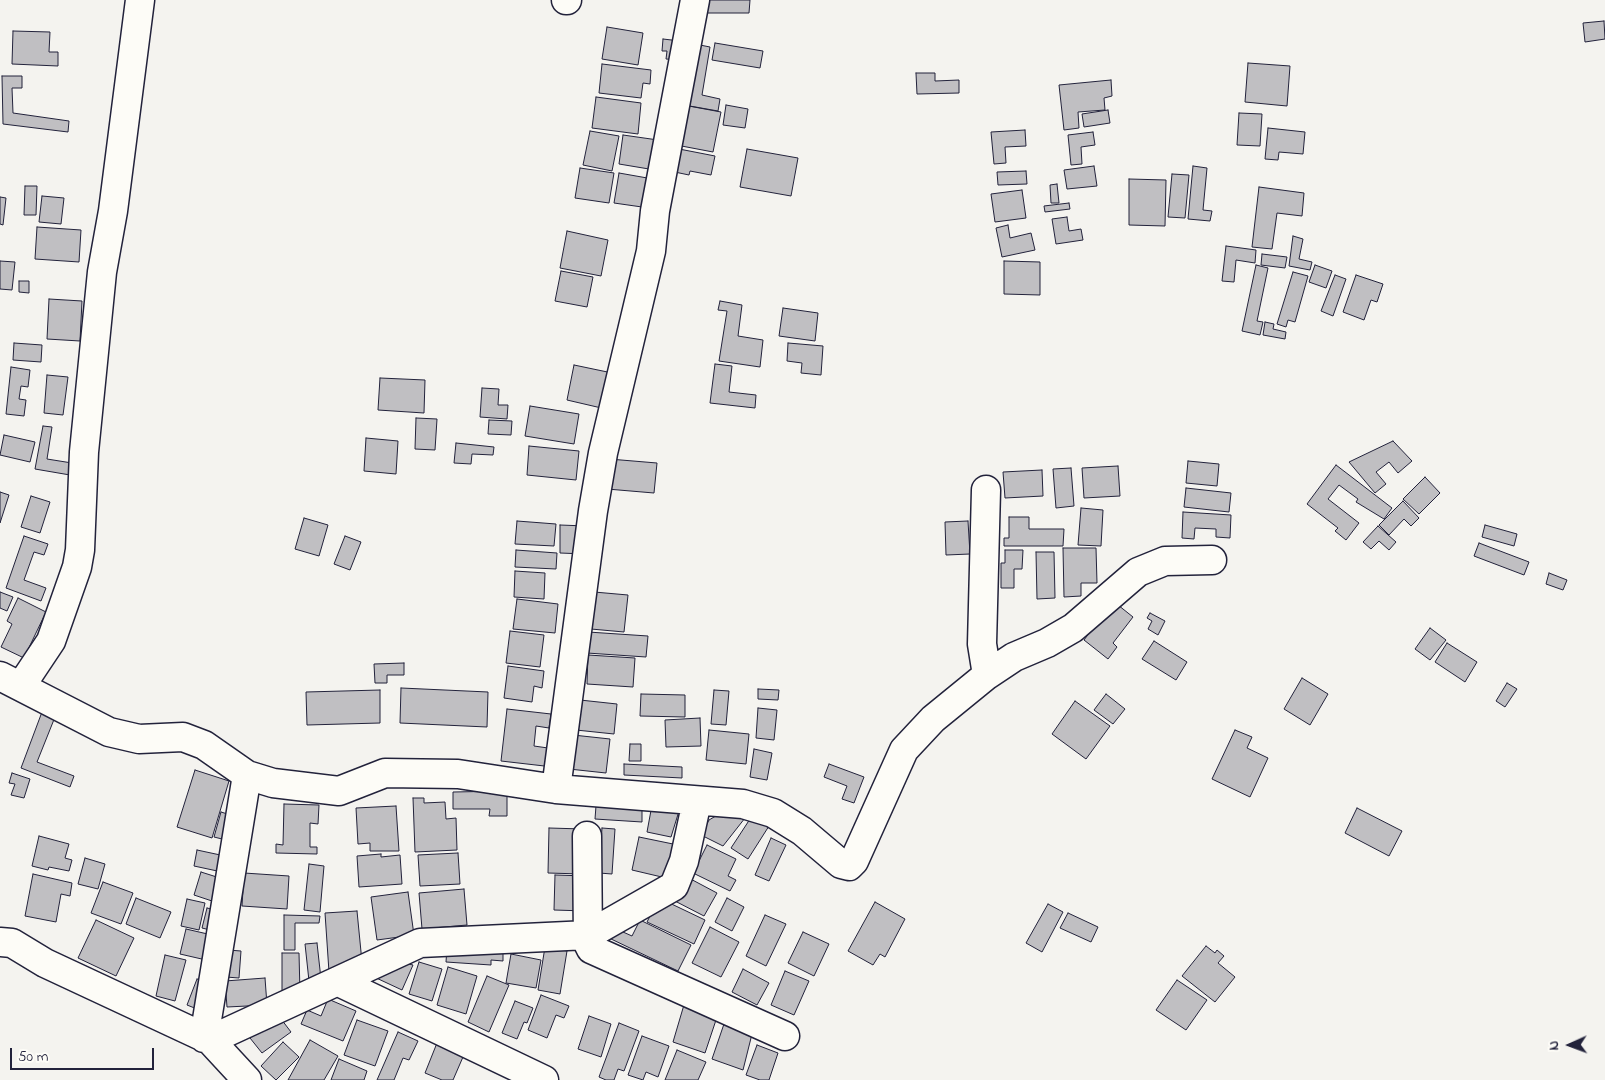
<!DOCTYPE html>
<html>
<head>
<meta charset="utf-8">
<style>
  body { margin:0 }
  #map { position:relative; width:1605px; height:1080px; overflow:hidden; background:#f4f3ef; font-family:"Indie Flower",sans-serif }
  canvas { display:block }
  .north { position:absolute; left:1545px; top:1020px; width:50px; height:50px; -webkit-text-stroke:4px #fdfcf7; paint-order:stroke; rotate:268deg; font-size:14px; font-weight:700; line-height:20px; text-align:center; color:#22223b }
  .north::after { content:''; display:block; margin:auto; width:18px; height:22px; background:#22223b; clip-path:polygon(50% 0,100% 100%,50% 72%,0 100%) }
  .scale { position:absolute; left:10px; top:1048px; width:144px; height:22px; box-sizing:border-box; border:2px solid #22223b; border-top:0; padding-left:6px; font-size:15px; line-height:18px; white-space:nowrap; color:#22223b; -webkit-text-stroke:4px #fdfcf7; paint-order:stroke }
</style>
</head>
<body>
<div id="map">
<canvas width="1605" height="1080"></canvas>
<div class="north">N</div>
<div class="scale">50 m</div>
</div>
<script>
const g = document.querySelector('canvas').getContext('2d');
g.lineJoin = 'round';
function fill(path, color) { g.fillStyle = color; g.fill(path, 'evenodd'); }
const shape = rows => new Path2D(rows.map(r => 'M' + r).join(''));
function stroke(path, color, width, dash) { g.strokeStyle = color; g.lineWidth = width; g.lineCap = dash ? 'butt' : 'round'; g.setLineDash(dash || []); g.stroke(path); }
const building = shape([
  [700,0,750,0,749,13,700,13,700,0],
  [1604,21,1605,39,1585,42,1583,23,1604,21],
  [607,27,643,33,638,65,602,59,607,27],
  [13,31,50,32,49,52,58,52,58,66,12,64,13,31],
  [663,39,680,41,679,60,666,59,667,51,662,51,663,39],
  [715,43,763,51,760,68,712,60,715,43],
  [695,44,710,47,702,95,720,99,718,111,684,105,695,44],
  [1248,63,1290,66,1287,106,1245,102,1248,63],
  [602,64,651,70,650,84,643,83,641,98,599,93,602,64],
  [916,73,935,73,935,81,959,80,959,93,917,94,916,73],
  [2,76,22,76,22,88,12,88,13,113,69,121,68,132,3,124,2,76],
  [1111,80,1112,96,1104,98,1105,110,1078,112,1079,128,1064,130,1059,85,1111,80],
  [596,97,641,103,638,134,592,128,596,97],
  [678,104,721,112,713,152,671,144,678,104],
  [726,105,748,109,745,128,723,125,726,105],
  [1108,110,1110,123,1084,127,1082,114,1108,110],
  [1239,113,1262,114,1260,146,1237,145,1239,113],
  [1268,128,1305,132,1303,154,1279,152,1278,160,1265,159,1268,128],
  [1025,130,1026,146,1005,147,1006,163,994,164,991,132,1025,130],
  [590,131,619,136,612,171,583,165,590,131],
  [1093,132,1095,145,1081,147,1082,164,1071,165,1068,135,1093,132],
  [623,135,665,141,661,171,619,164,623,135],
  [674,148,715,156,711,175,690,171,689,175,670,171,674,148],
  [747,149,798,158,791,196,740,187,747,149],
  [1094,166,1097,186,1067,189,1064,170,1094,166],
  [1193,166,1207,168,1203,210,1212,211,1210,221,1188,219,1193,166],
  [580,168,614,173,609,203,575,198,580,168],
  [1026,171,1027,184,998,185,997,172,1026,171],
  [619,173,653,179,649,208,614,203,619,173],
  [1172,174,1189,175,1185,218,1168,217,1172,174],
  [1129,179,1166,180,1165,226,1129,225,1129,179],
  [1057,184,1059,203,1051,203,1050,185,1057,184],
  [25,186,37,186,36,215,24,215,25,186],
  [1259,187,1304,193,1302,216,1277,213,1272,249,1252,247,1259,187],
  [1022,190,1026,218,995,222,991,194,1022,190],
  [42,196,64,198,61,224,39,222,42,196],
  [0,197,6,198,3,225,0,224,0,197],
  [1069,203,1070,209,1045,212,1044,206,1069,203],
  [1067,217,1069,231,1081,229,1083,240,1056,244,1052,219,1067,217],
  [1008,225,1010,238,1031,233,1035,250,1002,257,996,228,1008,225],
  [37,227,81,230,79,262,35,259,37,227],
  [567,231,608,240,601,276,560,268,567,231],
  [1293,236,1303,239,1299,259,1312,262,1310,270,1289,266,1293,236],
  [1226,246,1256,250,1255,263,1236,260,1234,282,1222,281,1226,246],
  [1262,254,1287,257,1285,268,1261,265,1262,254],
  [0,261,15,262,12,290,0,289,0,261],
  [1004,261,1040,262,1040,295,1004,294,1004,261],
  [1256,265,1268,268,1257,321,1263,322,1260,335,1242,331,1256,265],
  [1315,265,1332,271,1326,288,1309,282,1315,265],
  [561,271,593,277,587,307,555,301,561,271],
  [1293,272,1308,276,1295,322,1288,320,1286,327,1277,324,1293,272],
  [1335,275,1346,279,1333,316,1321,311,1335,275],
  [1356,275,1383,284,1377,302,1371,300,1364,320,1343,312,1356,275],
  [19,281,29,281,29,293,19,292,19,281],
  [49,299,82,301,80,341,47,339,49,299],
  [720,301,742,305,738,336,763,340,760,367,719,361,727,311,718,310,720,301],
  [783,308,818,313,815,341,779,336,783,308],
  [1265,322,1274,324,1273,329,1286,332,1285,339,1263,335,1265,322],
  [14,343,42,345,41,362,13,360,14,343],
  [788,343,823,346,821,375,801,373,802,363,787,361,788,343],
  [715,364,732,366,729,392,756,395,755,408,710,403,715,364],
  [574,365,617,374,610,410,567,400,574,365],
  [11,367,30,370,28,387,21,386,19,399,26,400,24,416,6,414,11,367],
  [47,375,68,377,63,415,44,413,47,375],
  [380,378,425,380,424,413,378,410,380,378],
  [482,388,499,389,498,405,508,405,507,419,480,417,482,388],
  [530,406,579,414,574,444,525,436,530,406],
  [416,418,437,419,435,450,415,449,416,418],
  [489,420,512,421,511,435,488,434,489,420],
  [43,426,52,427,47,459,72,463,70,475,35,469,43,426],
  [4,435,35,442,30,462,0,455,4,435],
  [366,438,398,441,396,474,364,471,366,438],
  [1393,441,1412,461,1398,473,1389,462,1376,472,1386,484,1375,493,1349,462,1393,441],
  [456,443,494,447,493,455,472,454,471,464,454,463,456,443],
  [529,446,579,451,576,480,527,475,529,446],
  [609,459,657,463,654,493,607,489,609,459],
  [1188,461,1219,464,1217,486,1186,483,1188,461],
  [1336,465,1392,508,1384,519,1356,502,1358,499,1339,485,1328,499,1359,523,1346,540,1335,531,1338,528,1307,504,1336,465],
  [1118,466,1120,496,1084,498,1082,468,1118,466],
  [1071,468,1074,506,1056,508,1053,469,1071,468],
  [1042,470,1043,496,1005,498,1003,472,1042,470],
  [1425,477,1440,493,1419,514,1403,499,1425,477],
  [1186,488,1231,493,1229,512,1184,507,1186,488],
  [0,492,9,495,0,523,0,492],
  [31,496,50,502,40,533,21,527,31,496],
  [1403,501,1419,518,1411,526,1404,519,1389,535,1379,525,1403,501],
  [1081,508,1103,510,1101,546,1078,545,1081,508],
  [1183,512,1231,515,1230,538,1216,537,1216,529,1195,528,1194,539,1182,538,1183,512],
  [1009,517,1029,517,1029,529,1064,529,1063,546,1004,546,1004,538,1009,538,1009,517],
  [304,518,328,525,319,556,295,549,304,518],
  [517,521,556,524,554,546,515,544,517,521],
  [968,521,970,554,946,555,945,522,968,521],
  [560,525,586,526,585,554,560,553,560,525],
  [1485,525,1517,534,1514,546,1482,537,1485,525],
  [1378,526,1396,542,1389,550,1379,541,1371,549,1363,542,1378,526],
  [24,536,48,544,44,555,34,552,24,580,46,588,41,601,6,588,24,536],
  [345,536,361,542,350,570,334,564,345,536],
  [1479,543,1529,562,1524,575,1474,556,1479,543],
  [1063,548,1096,548,1097,583,1081,583,1081,596,1064,597,1063,548],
  [516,550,557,553,556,569,515,567,516,550],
  [1005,550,1023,550,1022,569,1014,569,1014,588,1001,588,1001,563,1005,563,1005,550],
  [1036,552,1054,552,1055,598,1037,599,1036,552],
  [515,571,545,573,544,599,514,597,515,571],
  [1549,573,1567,580,1563,590,1546,584,1549,573],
  [0,592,13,597,7,611,0,608,0,592],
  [594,592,628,595,624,632,591,629,594,592],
  [18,598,46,612,24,658,1,647,12,624,7,621,18,598],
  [517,599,558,604,555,633,513,629,517,599],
  [1113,601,1133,617,1113,643,1117,647,1108,659,1084,640,1113,601],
  [1150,613,1165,621,1158,635,1148,629,1152,621,1147,618,1150,613],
  [1430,628,1446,640,1430,660,1415,649,1430,628],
  [510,631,544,635,540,667,506,663,510,631],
  [588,632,648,636,646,657,587,653,588,632],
  [1154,641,1187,662,1176,680,1142,659,1154,641],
  [1447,643,1477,662,1465,682,1435,662,1447,643],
  [588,655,635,658,633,687,587,684,588,655],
  [404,663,404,675,387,675,387,683,375,683,374,664,404,663],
  [508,666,544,671,542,688,534,686,532,702,504,698,508,666],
  [1302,678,1328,694,1310,725,1284,709,1302,678],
  [1507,683,1517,689,1505,707,1496,701,1507,683],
  [401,688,488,692,487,727,400,723,401,688],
  [758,689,779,690,778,700,758,699,758,689],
  [380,690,380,723,307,725,306,692,380,690],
  [714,690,729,691,726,725,711,724,714,690],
  [641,694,685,695,685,717,640,716,641,694],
  [1106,694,1125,709,1113,724,1094,710,1106,694],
  [580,700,617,704,614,734,576,730,580,700],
  [1075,701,1110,726,1086,759,1052,734,1075,701],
  [758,708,777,710,774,740,756,738,758,708],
  [507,709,551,714,549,728,536,726,534,746,555,749,553,767,501,761,507,709],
  [42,712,55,717,37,762,74,776,70,787,21,768,42,712],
  [700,718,701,746,666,747,665,720,700,718],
  [709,730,749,734,746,764,706,760,709,730],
  [1235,730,1252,737,1247,748,1268,758,1250,797,1212,779,1235,730],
  [573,735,610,739,606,773,569,769,573,735],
  [630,744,641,744,641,761,629,761,630,744],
  [754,749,772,753,767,780,750,777,754,749],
  [624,764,682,767,682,778,624,775,624,764],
  [829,764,864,777,854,803,842,799,847,786,824,777,829,764],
  [195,770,229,781,212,838,177,827,195,770],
  [12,773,30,779,24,798,11,795,15,784,9,783,12,773],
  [507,791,507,816,489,816,490,809,453,809,453,792,507,791],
  [413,798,424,798,424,803,445,802,446,819,456,818,457,850,415,852,413,798],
  [284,804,319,805,318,824,310,823,310,847,317,847,317,854,276,853,276,844,283,845,284,804],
  [652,805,679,811,671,837,647,832,652,805],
  [396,806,399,851,370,851,370,843,358,844,356,808,396,806],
  [596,806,642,808,642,822,595,819,596,806],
  [1357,808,1402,831,1389,856,1345,833,1357,808],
  [726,810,745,818,723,846,701,835,709,820,726,810],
  [221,812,237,817,230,841,214,837,221,812],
  [752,816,769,826,748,859,731,848,752,816],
  [549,828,583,829,582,874,548,873,549,828],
  [602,828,615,829,612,874,599,873,602,828],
  [39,836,69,844,65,858,72,860,69,871,49,867,48,870,32,866,39,836],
  [639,837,673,844,666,878,632,870,639,837],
  [771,838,786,845,769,881,755,875,771,838],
  [707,845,736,859,728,876,736,880,730,891,693,873,707,845],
  [197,850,225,856,222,872,194,866,197,850],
  [458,853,460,884,420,886,418,855,458,853],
  [381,854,381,857,400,855,402,884,359,887,357,856,381,854],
  [85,858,105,864,98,889,78,884,85,858],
  [309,864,324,866,320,912,304,910,309,864],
  [201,872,223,879,215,902,194,895,201,872],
  [244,873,289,876,287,909,242,906,244,873],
  [33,874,72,883,70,896,61,894,56,922,25,916,33,874],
  [555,875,587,876,586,911,554,910,555,875],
  [685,876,717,893,704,916,673,900,685,876],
  [103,882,133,893,121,924,91,913,103,882],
  [464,889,467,925,422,929,419,893,464,889],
  [408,892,414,935,377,940,371,897,408,892],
  [136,898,171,912,160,938,126,924,136,898],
  [659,898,705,920,694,944,647,922,659,898],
  [727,898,744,907,732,931,715,922,727,898],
  [187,899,205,903,199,930,181,926,187,899],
  [875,902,905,919,885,957,880,954,873,965,848,951,875,902],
  [1048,904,1063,912,1042,952,1026,943,1048,904],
  [207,908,219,911,214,931,202,928,207,908],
  [357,911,362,962,329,972,325,913,357,911],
  [1068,913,1098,927,1091,942,1060,928,1068,913],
  [284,915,320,916,319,923,295,923,295,950,284,950,284,915],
  [765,915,786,924,766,966,746,956,765,915],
  [96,920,134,938,116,976,78,958,96,920],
  [640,920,691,945,678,971,609,938,614,928,632,936,640,920],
  [710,927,739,942,721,977,692,963,710,927],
  [186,929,212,935,206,960,180,954,186,929],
  [803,932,829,944,814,976,788,963,803,932],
  [317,943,321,979,309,981,305,944,317,943],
  [1206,946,1215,953,1217,950,1224,956,1218,963,1235,977,1215,1002,1182,976,1206,946],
  [447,947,503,951,503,961,491,960,491,965,446,962,447,947],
  [545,947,567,951,560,994,538,990,545,947],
  [228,950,241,951,239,978,226,977,228,950],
  [282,953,299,953,300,993,282,993,282,953],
  [511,954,541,960,536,988,506,983,511,954],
  [165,955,186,960,175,1001,156,996,165,955],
  [396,961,413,965,402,990,372,976,396,961],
  [419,962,442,969,432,1001,409,994,419,962],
  [448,967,477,976,466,1014,437,1005,448,967],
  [743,969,769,983,757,1005,732,992,743,969],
  [785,971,809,981,794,1015,771,1005,785,971],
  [487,976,509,985,489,1032,468,1022,487,976],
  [265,978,267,1005,227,1007,225,981,265,978],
  [197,979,207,983,197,1009,187,1005,197,979],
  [1177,980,1207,1000,1186,1030,1156,1010,1177,980],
  [541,995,569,1006,564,1018,556,1015,547,1038,528,1030,541,995],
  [686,998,719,1011,705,1053,673,1042,686,998],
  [328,999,356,1011,343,1041,301,1024,307,1010,321,1016,328,999],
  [515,1001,533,1008,527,1023,524,1022,517,1039,502,1033,515,1001],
  [275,1011,291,1032,262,1053,246,1033,275,1011],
  [589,1016,611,1024,601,1057,578,1049,589,1016],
  [357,1020,388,1031,375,1066,344,1055,357,1020],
  [725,1021,752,1034,743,1070,712,1059,725,1021],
  [619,1023,639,1031,624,1071,618,1069,614,1080,606,1080,599,1077,619,1023],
  [398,1032,418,1041,409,1060,403,1058,394,1080,377,1080,398,1032],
  [642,1036,669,1046,658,1077,646,1072,643,1080,628,1075,642,1036],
  [439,1038,466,1050,453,1080,442,1080,425,1073,439,1038],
  [310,1040,338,1056,324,1080,288,1080,310,1040],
  [283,1042,299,1057,276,1080,261,1066,283,1042],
  [757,1045,778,1053,769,1080,760,1080,746,1075,757,1045],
  [677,1050,706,1062,698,1080,665,1080,677,1050],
  [339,1059,367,1071,364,1080,331,1080,339,1059]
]);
const minor = shape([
  [566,0,567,0],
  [986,490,982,644,987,675],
  [0,676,109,732,139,739,183,737,204,745,247,775,273,783,339,791,385,773,458,774,556,789,743,804,773,813,802,831,841,864,849,866,854,861,904,750,933,719,987,675,1014,657,1047,643,1073,628,1138,572,1165,561,1212,560],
  [21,686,51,641,77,567,80,550,84,452,102,272,113,211,140,0],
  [556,789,593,511,603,453,651,251,655,211,695,0],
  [587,836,588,943,591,949,785,1036],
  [0,942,12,943,45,963,210,1040,247,1080],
  [339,982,544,1080],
  [204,1038,247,775],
  [210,1040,420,943,588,935,674,886,684,861,697,801]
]);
fill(building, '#c0bfc2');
stroke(building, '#22223b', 1);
stroke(minor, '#22223b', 31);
stroke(minor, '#fdfcf7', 28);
</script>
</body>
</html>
